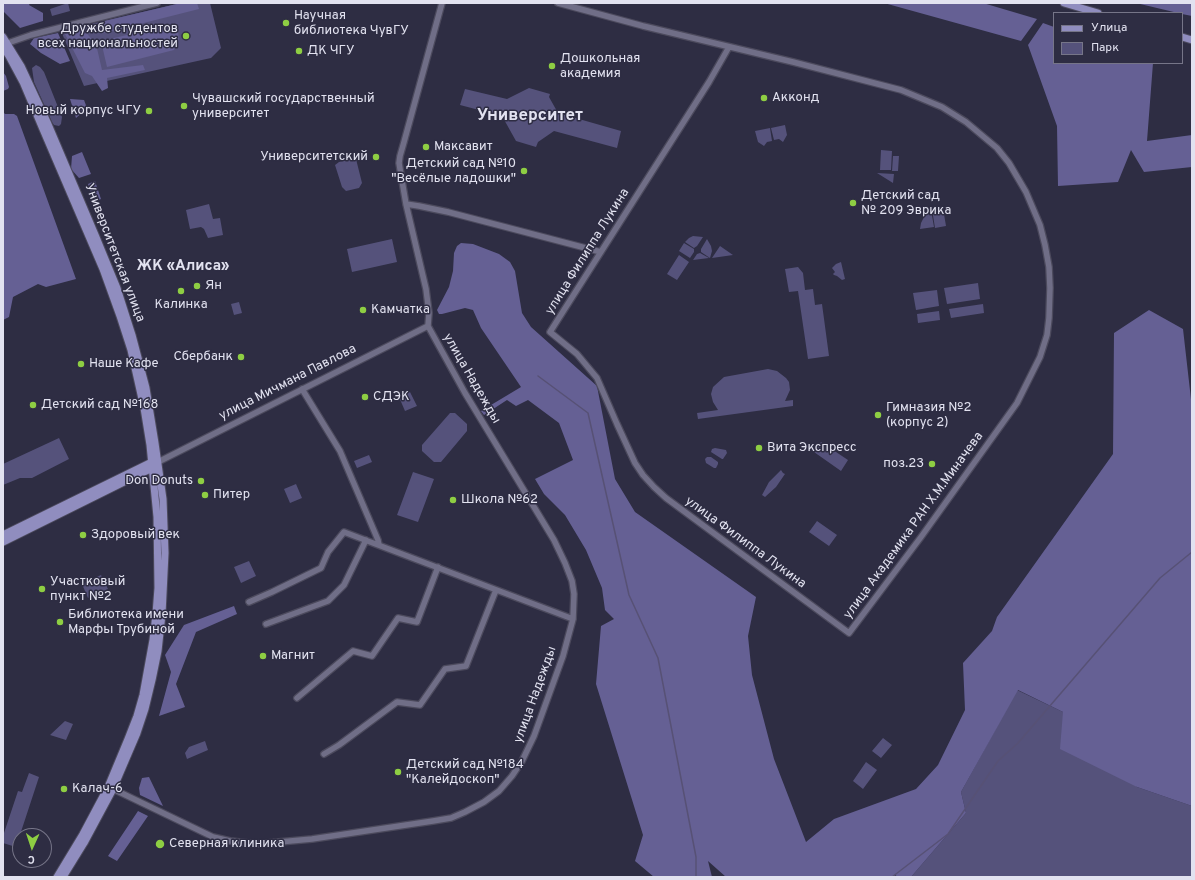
<!DOCTYPE html>
<html>
<head>
<meta charset="utf-8">
<style>
  body { margin:0 }
  #map { position:relative; width:1195px; height:880px; overflow:hidden; background:#2e2d43; font-family:Overpass,sans-serif }
  canvas { display:block }
  .frame { position:absolute; inset:0; border:4px solid #e2e2f0; pointer-events:none }
  .legend { position:absolute; left:1053px; top:12px; width:130px; height:52px; box-sizing:border-box; background:#2e2d43; border:1px solid #767588; margin:0; padding:5px 7px; list-style:none; font-size:12px; color:#e2e2f0 }
  .legend li { display:flex; align-items:center; gap:8px; height:20px }
  .legend b { width:20px; border:1px solid #767588 }
  .north { position:absolute; left:12px; top:828px; width:40px; height:40px; box-sizing:border-box; background:#2e2d43; border:1px solid #767588; border-radius:50%; rotate:183deg; font-size:11px; font-weight:700; line-height:16px; text-align:center; color:#e2e2f0 }
  .north::after { content:''; display:block; margin:auto; width:14px; height:18px; background:#8ece43; clip-path:polygon(50% 0,100% 100%,50% 72%,0 100%) }
</style>
</head>
<body>
<div id="map">
<canvas width="1195" height="880"></canvas>
<div class="frame"></div>
<ul class="legend">
<li><b style="height:5px;background:#908dbf"></b>Улица</li>
<li><b style="height:11px;background:#55527b"></b>Парк</li>
</ul>
<div class="north">С</div>
</div>
<script>
const g = document.querySelector('canvas').getContext('2d');
g.lineJoin = 'round';
function fill(path, color) { g.fillStyle = color; g.fill(path, 'evenodd'); }
const shape = rows => new Path2D(rows.map(r => 'M' + r).join(''));
function stroke(path, color, width, dash) { g.strokeStyle = color; g.lineWidth = width; g.lineCap = dash ? 'butt' : 'round'; g.setLineDash(dash || []); g.stroke(path); }
function label(font, color, halo, rows, align = 'center') {
  g.font = font + ' Overpass,sans-serif'; g.lineWidth = 3; g.setLineDash([]); g.textBaseline = 'middle'; g.strokeStyle = halo; g.fillStyle = color; for (const [text, x, y, turn = 0] of rows) {
    g.save(); g.translate(x, y); g.rotate((+turn || 0) * Math.PI / 180); g.textAlign = isNaN(turn) ? turn : align; if (halo) g.strokeText(text, 0, 0); g.fillText(text, 0, 0); g.restore();
  }
}
const green = shape([
  [68,3,70,11,52,16,50,9],
  [181,3,210,3,221,48,211,58,84,86,61,31],
  [36,65,40,67,44,72,62,117,61,124,59,126,54,125,52,122,34,82,32,68],
  [529,88,550,94,549,97,558,113,621,131,617,148,554,131,538,142,536,147,516,141,502,116,460,105,465,89,507,99],
  [785,125,787,135,783,142,779,139,774,140,771,128],
  [770,128,772,141,767,142,764,146,758,142,755,131],
  [881,150,892,151,891,170,880,170],
  [893,156,899,156,898,171,892,171],
  [351,159,356,159,362,183,359,188,346,191,342,187,335,165,339,162],
  [877,173,894,174,893,183],
  [209,204,213,219,220,218,223,235,208,238,204,229,201,227,190,229,186,210],
  [943,208,946,226,935,228,932,209],
  [931,210,934,227,920,229,921,223,924,217],
  [693,236,703,237,697,246,694,248,685,242,689,238],
  [392,239,397,262,352,272,347,249],
  [707,239,711,246,712,251,710,258,701,252,701,249],
  [684,243,694,249,694,252,690,258,679,251],
  [720,246,733,255,712,258],
  [700,253,709,258,693,260,697,254],
  [679,255,689,262,677,280,667,274],
  [841,262,845,279,842,280,837,276,834,275,833,274,835,272,832,268,836,264],
  [798,267,803,273,805,290,813,289,815,305,822,304,829,356,808,359,798,291,789,292,785,269],
  [978,283,980,299,947,304,944,288],
  [937,290,939,306,916,310,913,293],
  [239,302,242,313,234,315,231,304],
  [983,304,984,313,951,318,949,309],
  [939,311,940,320,918,323,917,314],
  [768,369,777,371,786,378,789,382,790,390,785,401,793,400,793,406,698,419,697,413,718,410,713,402,711,394,713,387,724,377],
  [410,392,417,406,405,411,399,397],
  [450,413,455,413,467,424,467,431,441,462,434,462,422,451,422,445],
  [59,438,69,459,32,478,20,478,3,485,3,464],
  [821,442,848,460,841,471,814,452],
  [715,448,726,450,727,453,723,459,722,459,711,452,712,449],
  [369,455,372,462,357,468,354,461],
  [707,457,711,457,718,462,718,464,716,468,714,468,706,463,705,459],
  [781,470,783,473,785,474,776,487,765,497,762,495,769,482],
  [413,472,434,479,418,522,397,515],
  [296,484,302,498,290,503,284,489],
  [817,521,837,535,829,546,809,532],
  [249,561,256,576,241,583,234,567],
  [101,575,108,589,88,598,82,584],
  [1017,690,1063,712,1137,787,1192,806,1192,877,911,877,966,813,961,792],
  [65,721,73,724,66,740,50,735],
  [883,738,892,745,881,758,872,751],
  [205,741,208,750,187,759,185,753,189,747],
  [866,762,877,770,863,789,853,781],
  [29,773,39,777,16,847,3,843,3,836,18,791,22,792]
]);
const forest = shape([
  [3,3,30,3,29,5,43,13,43,21,20,28,3,11],
  [181,3,197,3,199,9,100,34,92,24],
  [884,3,983,3,1037,19,1021,41],
  [1136,3,1192,3,1192,16,1182,14,1182,13,1178,13],
  [1043,23,1054,27,1054,63,1153,63,1147,141,1192,135,1192,167,1144,172,1131,150,1118,182,1058,186,1057,126,1028,45],
  [170,25,178,32,179,40,174,50,107,67,101,41],
  [82,28,96,44,102,70,143,65,145,70,107,78,108,88,102,91,92,76,85,73,65,34],
  [58,33,70,61,60,64,41,53,30,44,34,38],
  [3,72,6,76,9,87,8,89,3,91],
  [70,99,84,100,87,108,76,118],
  [3,112,5,114,14,114,17,116,76,279,46,287,38,284,13,297,9,317,3,320],
  [82,152,91,174,79,178,71,169,72,156],
  [95,181,101,199,94,202,88,184],
  [461,243,473,244,499,254,510,262,515,271,522,313,531,327,597,386,615,479,635,512,756,597,748,636,752,675,774,759,806,842,834,819,916,789,938,765,965,710,963,663,992,631,997,617,1113,454,1114,333,1149,310,1183,329,1192,408,1192,806,1137,787,1060,749,1063,712,1018,690,961,792,966,813,911,877,898,877,895,875,893,877,726,877,708,861,712,877,654,877,635,861,643,835,596,684,601,626,614,619,605,610,602,588,586,550,565,515,544,494,535,479,573,460,559,423,528,400,516,406,507,400,484,415,481,411,521,387,481,328,473,310,465,308,442,314,439,314,437,310,449,287,453,271,454,253,457,246],
  [234,606,237,614,196,632,176,684,185,707,159,716,171,672,165,655,184,625],
  [149,777,163,806,140,795,139,788,142,778],
  [138,811,148,816,117,861,108,856]
]);
const stream = shape([
  [538,376,588,413,629,595,658,658,696,857,696,877],
  [892,877,948,834,998,761,1018,743,1160,578,1192,552]
]);
const minor = shape([
  [558,3,643,26,793,62,901,90,942,107,966,122,997,148,1009,163,1026,192,1040,225,1045,245,1049,267,1050,288,1049,318,1047,335,1040,357,1017,403,921,537,849,633,666,498,654,487,643,475,635,463,617,424,597,378,577,354,550,332,709,82,729,47],
  [8,43,31,35,157,3],
  [406,204,419,206,448,212,601,252],
  [428,326,429,313,426,289,406,204,399,163,400,156,404,142,442,3],
  [302,389,340,451,378,540,379,545],
  [158,462,428,326],
  [249,602,272,592,321,568,328,552,344,532,573,619],
  [266,624,328,601,344,585,366,540],
  [297,698,353,651,372,656,398,618,417,622,438,567],
  [324,754,339,745,397,702,420,705,445,669,466,666,496,590],
  [113,789,213,837,230,841,257,844,312,839,433,821,451,818,465,812,484,802,499,791,512,776,522,761,534,736,563,656,573,619,574,594,572,581,565,563,554,540,465,393,428,326]
]);
const major = shape([
  [1064,3,1098,13],
  [3,37,21,66,48,124,96,237,117,288,132,335,146,388,155,443,163,499,165,553,162,614,158,651,152,680,145,709,137,733,113,789,84,843,63,877],
  [1182,37,1192,40],
  [3,47,9,56,23,82,42,127,103,269,120,316,131,350,144,408,150,445,157,517,158,588,156,614,153,640,143,695,137,716,128,739,108,787,83,834,57,877],
  [3,535,152,462,156,462],
  [3,542,152,468,154,466]
]);
const markers = [
  [286,23,4,"#8ece43"],
  [186,36,4,"#8ece43"],
  [299,51,4,"#8ece43"],
  [552,66,4,"#8ece43"],
  [764,98,4,"#8ece43"],
  [184,106,4,"#8ece43"],
  [149,111,4,"#8ece43"],
  [426,147,4,"#8ece43"],
  [376,157,4,"#8ece43"],
  [524,171,4,"#8ece43"],
  [853,203,4,"#8ece43"],
  [197,286,4,"#8ece43"],
  [181,291,4,"#8ece43"],
  [363,310,4,"#8ece43"],
  [241,357,4,"#8ece43"],
  [81,364,4,"#8ece43"],
  [365,397,4,"#8ece43"],
  [33,405,4,"#8ece43"],
  [878,415,4,"#8ece43"],
  [759,448,4,"#8ece43"],
  [932,464,4,"#8ece43"],
  [201,481,4,"#8ece43"],
  [205,495,4,"#8ece43"],
  [453,500,4,"#8ece43"],
  [83,535,4,"#8ece43"],
  [42,589,4,"#8ece43"],
  [60,622,4,"#8ece43"],
  [263,656,4,"#8ece43"],
  [398,772,4,"#8ece43"],
  [64,789,4,"#8ece43"],
  [160,844,5,"#8ece43"]
];
const poiNames = [
  ["Научная",294,16],
  ["библиотека ЧувГУ",294,31],
  ["Дружбе студентов",178,29,"right"],
  ["всех национальностей",178,44,"right"],
  ["ДК ЧГУ",307,51],
  ["Дошкольная",560,59],
  ["академия",560,74],
  ["Акконд",772,98],
  ["Чувашский государственный",192,99],
  ["университет",192,114],
  ["Новый корпус ЧГУ",141,111,"right"],
  ["Максавит",434,147],
  ["Университетский",368,157,"right"],
  ["Детский сад №10",516,164,"right"],
  ["\"Весёлые ладошки\"",516,179,"right"],
  ["Детский сад",861,196],
  ["№ 209 Эврика",861,211],
  ["Ян",205,286],
  ["Калинка",181,305,"center"],
  ["Камчатка",371,310],
  ["Сбербанк",233,357,"right"],
  ["Наше Кафе",89,364],
  ["СДЭК",373,397],
  ["Детский сад №168",41,405],
  ["Гимназия №2",886,408],
  ["(корпус 2)",886,423],
  ["Вита Экспресс",767,448],
  ["поз.23",924,464,"right"],
  ["Don Donuts",193,481,"right"],
  ["Питер",213,495],
  ["Школа №62",461,500],
  ["Здоровый век",91,535],
  ["Участковый",50,582],
  ["пункт №2",50,597],
  ["Библиотека имени",68,615],
  ["Марфы Трубиной",68,630],
  ["Магнит",271,656],
  ["Детский сад №184",406,765],
  ["\"Калейдоскоп\"",406,780],
  ["Калач-6",72,789],
  ["Северная клиника",169,844]
];
const streetNames = [
  ["улица Филиппа Лукина",588,252,-58],
  ["Университетская улица",114,253,69],
  ["улица Надежды",471,379,60],
  ["улица Мичмана Павлова",288,383,-27],
  ["улица Академика РАН Х.М.Миначева",914,526,-54],
  ["улица Филиппа Лукина",745,543,36],
  ["улица Надежды",536,695,-70]
];
const quarterNames = [
  ["ЖК «Алиса»",183,267]
];
const districtNames = [
  ["Университет",530,117]
];
fill(green, '#55527b');
fill(forest, '#656094');
stroke(stream, '#575175', 1.5);
stroke(minor, '#4c4a5d', 8);
stroke(major, '#4c4a5d', 9);
stroke(minor, '#706e87', 5.5);
stroke(major, '#908dbf', 7);
for (const [x, y, r, color] of markers) { const dot = new Path2D(); dot.arc(x, y, r, 0, 2 * Math.PI); g.fillStyle = color; g.fill(dot); stroke(dot, '#2e2d43', 1.5); }
label('13px', '#e2e2f0', '#2e2d43', poiNames, 'left');
label('13px', '#e2e2f0', '#2e2d43', streetNames);
label('bold 15px', '#e2e2f0', '#2e2d43', quarterNames);
label('bold 17px', '#e2e2f0', '#2e2d43', districtNames);
</script>
</body>
</html>
